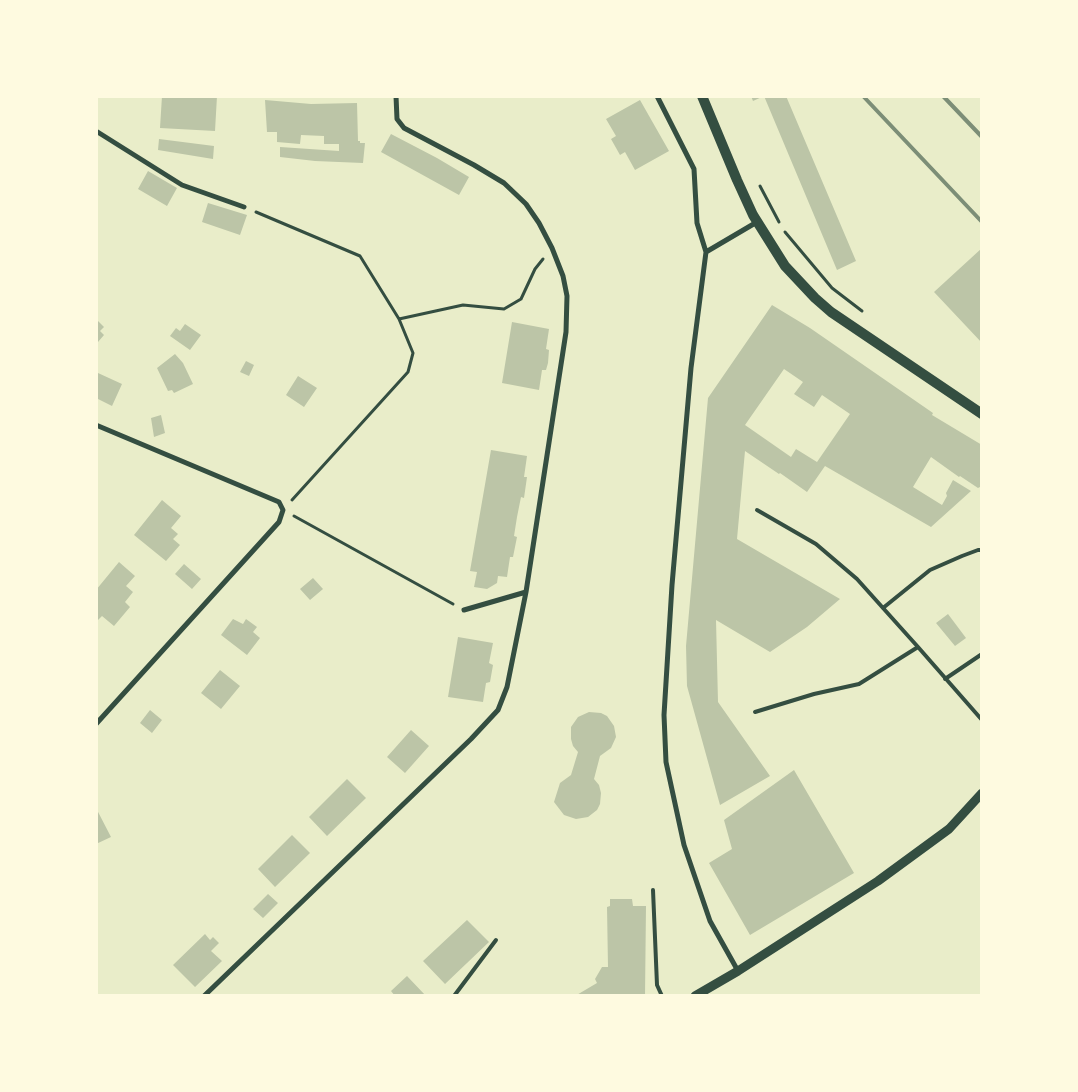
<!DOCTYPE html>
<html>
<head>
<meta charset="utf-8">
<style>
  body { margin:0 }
  #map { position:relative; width:1078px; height:1092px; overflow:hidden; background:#e9edc9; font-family:"Varela Round",sans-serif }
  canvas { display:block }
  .frame { position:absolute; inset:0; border:98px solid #fefae0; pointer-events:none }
</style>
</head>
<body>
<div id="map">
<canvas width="1078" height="1092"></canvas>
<div class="frame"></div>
</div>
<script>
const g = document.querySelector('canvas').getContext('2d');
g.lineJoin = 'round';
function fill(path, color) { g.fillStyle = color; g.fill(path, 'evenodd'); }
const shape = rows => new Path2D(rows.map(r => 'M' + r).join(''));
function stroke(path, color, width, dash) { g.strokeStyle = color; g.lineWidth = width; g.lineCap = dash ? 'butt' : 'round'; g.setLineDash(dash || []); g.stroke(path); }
const building = shape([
  [162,96,217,96,215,131,160,128],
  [751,96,786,96,856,261,837,270,764,96,753,101],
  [265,100,311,104,357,103,358,141,360,141,360,143,365,143,363,163,315,161,280,157,280,147,339,151,339,144,324,144,324,136,301,135,300,144,277,142,277,132,267,132],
  [640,100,669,151,635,170,625,152,620,155,611,139,616,136,606,119],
  [391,134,437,158,469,177,459,195,381,152],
  [159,139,214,146,213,159,158,150],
  [148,171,177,188,167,206,138,189],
  [208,203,247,215,240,235,202,222],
  [982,248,982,343,934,292],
  [772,305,810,328,933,413,932,415,982,445,982,486,978,488,960,476,959,477,931,457,913,487,942,505,947,496,946,493,953,480,971,491,931,527,825,466,807,492,780,473,779,474,745,451,737,539,840,599,807,627,770,652,716,620,718,702,770,776,720,805,687,686,686,646,708,398],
  [784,369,803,382,794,394,814,407,822,395,850,414,817,462,796,449,791,457,745,425],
  [96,319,104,327,100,331,104,335,98,342,96,341],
  [512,322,549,329,546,349,549,350,548,363,546,370,542,370,539,390,502,383],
  [185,324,201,335,190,350,170,336,176,328,180,331],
  [175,354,183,363,193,384,174,393,172,390,168,391,157,368],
  [246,361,254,365,249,376,240,372],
  [98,373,122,384,112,406,96,398],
  [298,376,317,388,304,407,286,395],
  [161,415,165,433,154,437,151,418],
  [491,450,527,456,524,477,527,477,524,498,521,497,517,517,514,536,517,537,513,557,510,557,507,577,498,576,497,583,487,589,474,587,477,572,470,571],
  [162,500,181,516,171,528,178,534,173,539,180,545,166,561,134,535],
  [119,562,135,576,126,586,133,592,125,602,130,607,114,626,102,616,98,620,96,619,96,590],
  [184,564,201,579,192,589,175,574],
  [313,578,323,589,310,600,300,589],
  [948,614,966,638,955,646,936,623],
  [233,619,243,624,246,619,257,627,253,632,260,638,247,655,221,635],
  [458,637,493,643,489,663,493,665,490,682,486,683,483,702,448,697],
  [220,670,240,686,221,709,201,693],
  [150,710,162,720,152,733,140,723],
  [589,712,601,713,607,716,614,726,616,737,611,748,600,756,594,779,599,785,601,793,600,804,597,810,588,817,576,819,564,815,554,802,560,783,571,775,578,752,573,746,571,739,571,727,578,717],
  [411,730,429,746,405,773,387,757],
  [794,770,854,873,750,935,709,863,732,849,724,820],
  [347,779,366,798,327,836,309,817],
  [96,808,111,837,96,844],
  [292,835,310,853,275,887,258,869],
  [268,894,278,903,263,918,253,909],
  [610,899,632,899,633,906,646,906,645,996,575,996,597,983,595,979,602,967,608,967,607,907,610,906],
  [467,920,489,942,445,984,423,961],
  [205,934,210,940,213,937,219,943,211,951,222,961,195,987,173,965],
  [407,976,426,996,395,996,391,991]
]);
const path = shape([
  [760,186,779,222],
  [256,212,360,256,399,319,413,353,408,372,292,500],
  [785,232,832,288,862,311],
  [399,319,463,305,504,309,521,299,535,269,543,259],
  [294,516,453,604]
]);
const service = shape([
  [757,510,816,544,857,579,918,647],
  [883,608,930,570,962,556,978,550,982,550],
  [945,679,982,654],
  [755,712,814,694,859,684,918,647,982,720],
  [653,890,657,985,662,996],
  [454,996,496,940]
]);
const minor = shape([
  [396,96,397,119,404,128,474,165,504,183,526,204,539,223,552,248,563,276,567,296,566,332,526,592,464,610],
  [657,96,694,169,697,223,706,252,757,222],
  [96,131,182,185,244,207],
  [706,252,691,368,672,585,664,715,666,762,684,845,710,921,738,971],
  [96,425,279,502,283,510,279,522,96,724],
  [204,996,471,739,498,710,507,687,526,592]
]);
const tertiary = shape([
  [695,996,738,971,878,881,949,829,982,793]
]);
const secondary = shape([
  [702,96,737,180,753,215,785,266,815,298,831,312,982,414]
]);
const rail = shape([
  [863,96,982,222],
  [943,96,982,137]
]);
fill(building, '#bcc5a7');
stroke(path, '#344e41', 3);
stroke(service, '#344e41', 4);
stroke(minor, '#344e41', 5);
stroke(tertiary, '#344e41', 9);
stroke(secondary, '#344e41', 10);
stroke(rail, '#7c8e77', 4);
</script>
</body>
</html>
